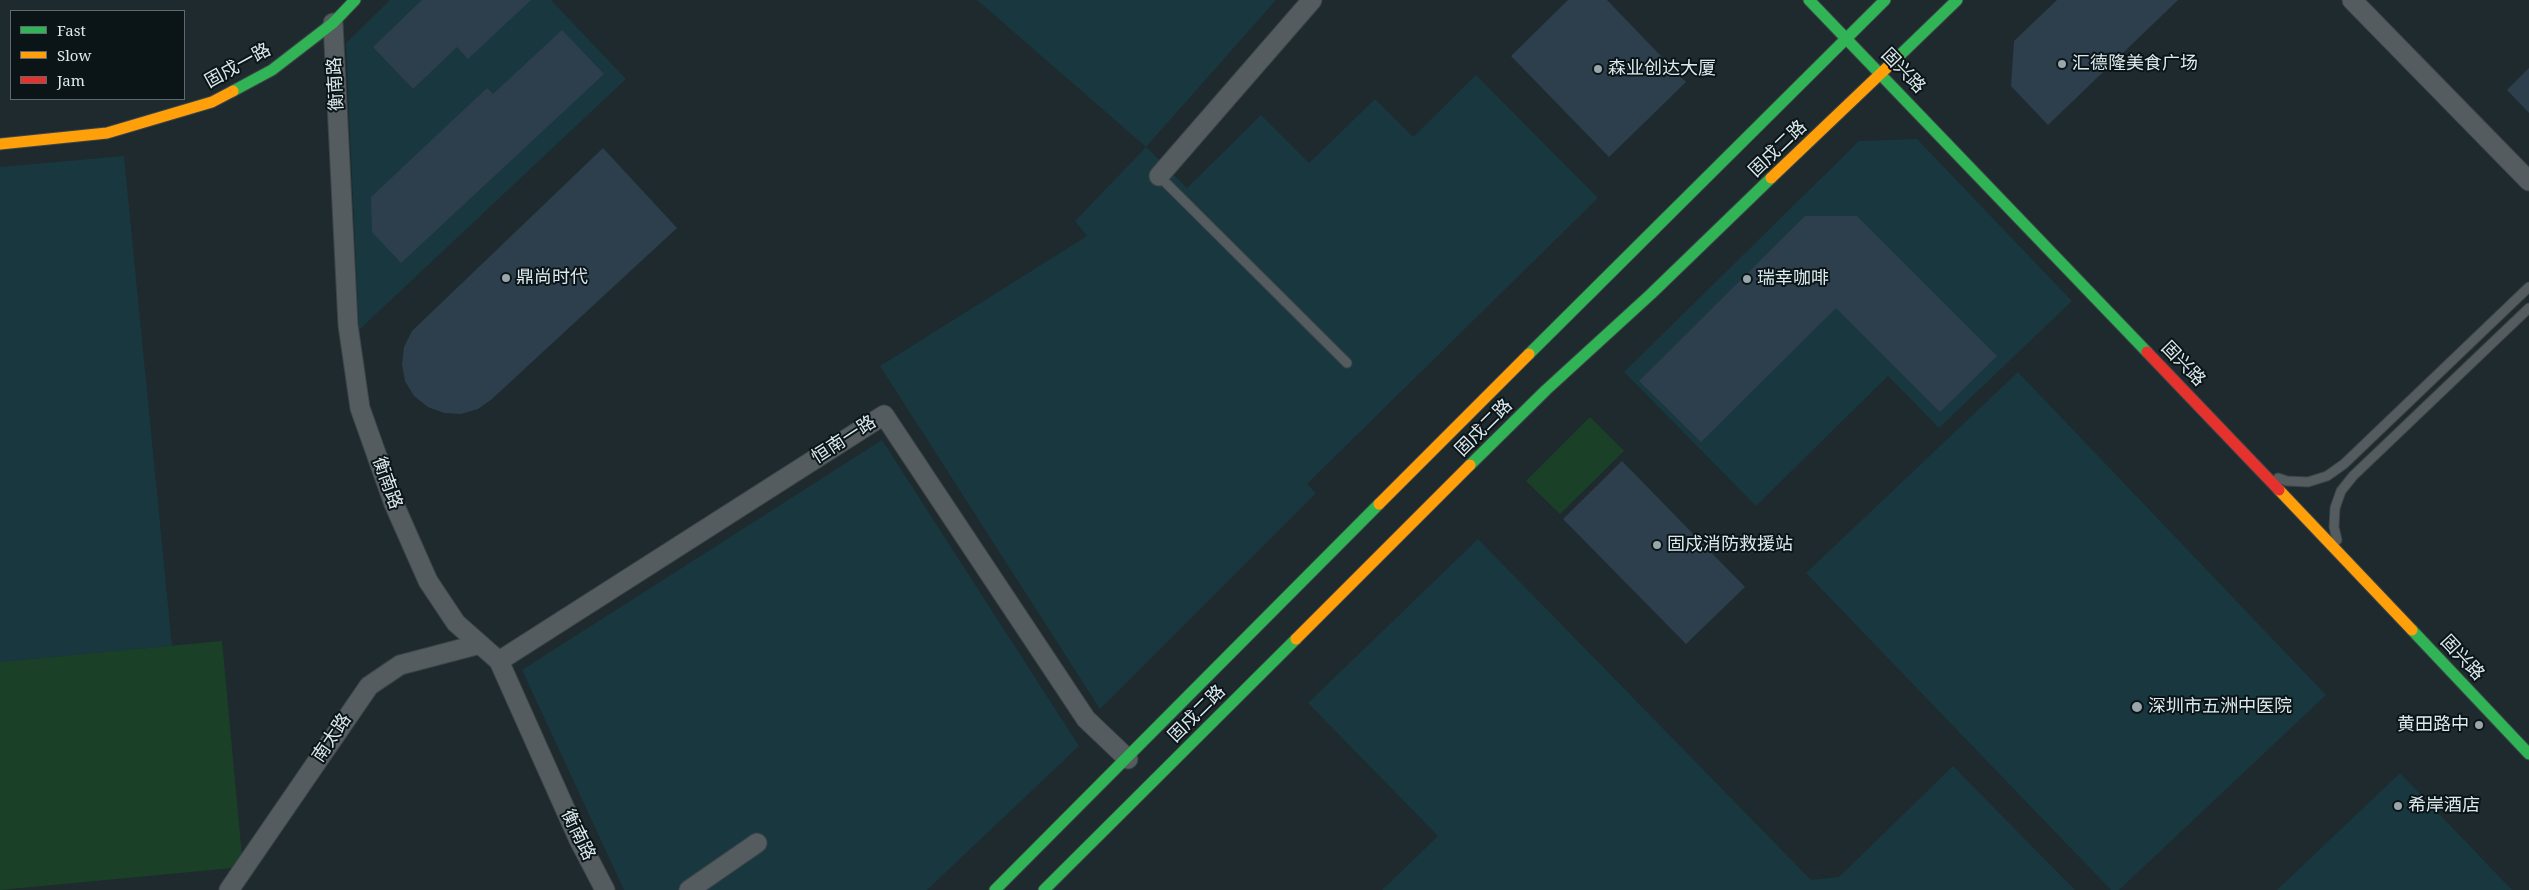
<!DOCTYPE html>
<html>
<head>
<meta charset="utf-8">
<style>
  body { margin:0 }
  #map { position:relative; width:2529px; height:890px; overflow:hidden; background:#1e2a2e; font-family:"Noto Serif",serif }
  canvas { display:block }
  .legend { position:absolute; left:10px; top:10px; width:175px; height:90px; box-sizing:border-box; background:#0b1518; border:1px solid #5e6a6d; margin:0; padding:6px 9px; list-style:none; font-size:15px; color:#dbe9ed }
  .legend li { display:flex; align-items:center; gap:10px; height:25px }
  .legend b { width:25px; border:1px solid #5e6a6d }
</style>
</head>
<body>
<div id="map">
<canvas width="2529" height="890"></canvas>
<ul class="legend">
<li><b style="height:6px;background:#30b455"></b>Fast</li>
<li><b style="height:6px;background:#ff9f0a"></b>Slow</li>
<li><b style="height:6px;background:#e5322d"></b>Jam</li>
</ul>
</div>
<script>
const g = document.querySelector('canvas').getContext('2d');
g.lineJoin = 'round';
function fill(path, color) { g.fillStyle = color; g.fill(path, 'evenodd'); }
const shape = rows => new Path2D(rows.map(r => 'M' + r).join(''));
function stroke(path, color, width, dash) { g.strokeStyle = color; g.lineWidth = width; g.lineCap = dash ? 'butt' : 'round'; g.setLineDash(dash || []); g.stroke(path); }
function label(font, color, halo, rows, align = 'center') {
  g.font = font + ' "Noto Serif","Noto Sans SC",serif'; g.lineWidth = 4; g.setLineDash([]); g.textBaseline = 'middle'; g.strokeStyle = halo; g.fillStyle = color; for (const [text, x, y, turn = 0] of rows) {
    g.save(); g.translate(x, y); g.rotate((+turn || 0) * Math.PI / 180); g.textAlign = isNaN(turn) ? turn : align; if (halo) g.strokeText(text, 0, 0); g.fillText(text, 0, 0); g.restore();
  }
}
const built = shape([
  [390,0,551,0,626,79,359,330,346,43],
  [977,0,1276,0,1146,147,1187,188,1261,115,1309,163,1375,99,1413,137,1476,75,1598,198,1307,484,1316,493,1100,709,880,366,1087,236,1075,221,1146,147],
  [1917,139,2072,301,1939,428,1888,376,1756,506,1624,372,1859,141],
  [124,156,172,646,0,662,0,167],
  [2018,372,2326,695,2119,890,2111,890,1806,573],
  [882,440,1079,746,927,890,624,890,522,670],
  [1478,539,1811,880,1839,877,1953,766,2075,890,1382,890,1438,836,1308,703],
  [2400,773,2512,890,2277,890]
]);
const green = shape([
  [1590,417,1624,451,1560,514,1526,481],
  [222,641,243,867,0,890,0,662]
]);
const building = shape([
  [422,0,531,0,468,59,457,47,413,89,373,47],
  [1568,0,1607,0,1686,82,1609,157,1511,56],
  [2057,0,2178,0,2048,125,2011,86,2014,41],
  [562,30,604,74,401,263,372,232,371,197,487,88,493,94],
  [2529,68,2529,113,2507,90],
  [603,148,677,228,492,399,478,409,461,414,444,413,428,407,414,396,405,381,402,364,404,347,412,331],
  [1805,216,1857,216,1997,356,1940,412,1836,308,1701,442,1639,381],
  [1622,461,1745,587,1686,644,1563,519]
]);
const lane = shape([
  [1159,176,1347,363],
  [2278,478,2287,481,2308,482,2327,476,2344,464,2529,287],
  [2337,540,2334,527,2335,508,2341,491,2353,476,2529,308]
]);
const street = shape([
  [2352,0,2529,181],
  [333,23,348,325,360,408,394,504,428,581,456,623,499,661,579,840,605,890],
  [1159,176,1312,0],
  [499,661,884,415,1086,719,1128,759],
  [229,890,369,686,400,665,480,644],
  [689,890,757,843]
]);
const fast = shape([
  [1809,0,2147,352],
  [1898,57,1957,0],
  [233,91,272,70,333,23,355,0],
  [1529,354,1885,0],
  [1470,465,1546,390,1651,294,1771,178],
  [2412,630,2529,754],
  [995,890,1379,504],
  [1044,890,1296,639]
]);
const slow = shape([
  [0,144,107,133,212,102,233,91],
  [1771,178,1898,57],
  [2279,490,2412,630],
  [1379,504,1529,354],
  [1296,639,1470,465]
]);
const jam = shape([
  [2147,352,2279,490]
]);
const markers = [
  [2062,64,5,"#99a6aa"],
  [1598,69,5,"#99a6aa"],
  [506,278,5,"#99a6aa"],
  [1747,279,5,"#99a6aa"],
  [1657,545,5,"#99a6aa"],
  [2137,707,6,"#99a6aa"],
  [2479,725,5,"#99a6aa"],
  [2398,806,5,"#99a6aa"]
];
const poiNames = [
  ["汇德隆美食广场",2072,64],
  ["森业创达大厦",1608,69],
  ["鼎尚时代",516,278],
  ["瑞幸咖啡",1757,279],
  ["固戍消防救援站",1667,545],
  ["深圳市五洲中医院",2148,707],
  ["黄田路中",2469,725,"right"],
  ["希岸酒店",2408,806]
];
const streetNames = [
  ["固戍一路",238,66,-29],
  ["固兴路",1903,71,46],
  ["衡南路",336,84,-93],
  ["固戍二路",1778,149,-44],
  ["固兴路",2183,364,46],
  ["固戍二路",1484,428,-45],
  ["恒南一路",844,440,-33],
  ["衡南路",387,483,70],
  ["固兴路",2462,658,47],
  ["固戍二路",1197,714,-45],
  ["南太路",332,738,-56],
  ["衡南路",578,835,64]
];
fill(built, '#18373f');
fill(green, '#1a4128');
fill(building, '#2d3f4c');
stroke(lane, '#3b4548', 11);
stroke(street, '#3b4548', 21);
stroke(fast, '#3b4548', 13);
stroke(slow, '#3b4548', 13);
stroke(jam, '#3b4548', 13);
stroke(lane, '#545c5f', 9);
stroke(street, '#545c5f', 19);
stroke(fast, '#30b455', 11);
stroke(slow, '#ff9f0a', 11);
stroke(jam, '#e5322d', 11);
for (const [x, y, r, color] of markers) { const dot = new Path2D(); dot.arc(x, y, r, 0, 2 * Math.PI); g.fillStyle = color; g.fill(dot); stroke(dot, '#0b1518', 2); }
label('18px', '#dbe9ed', '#0b1518', poiNames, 'left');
label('18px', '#dbe9ed', '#0b1518', streetNames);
</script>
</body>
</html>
